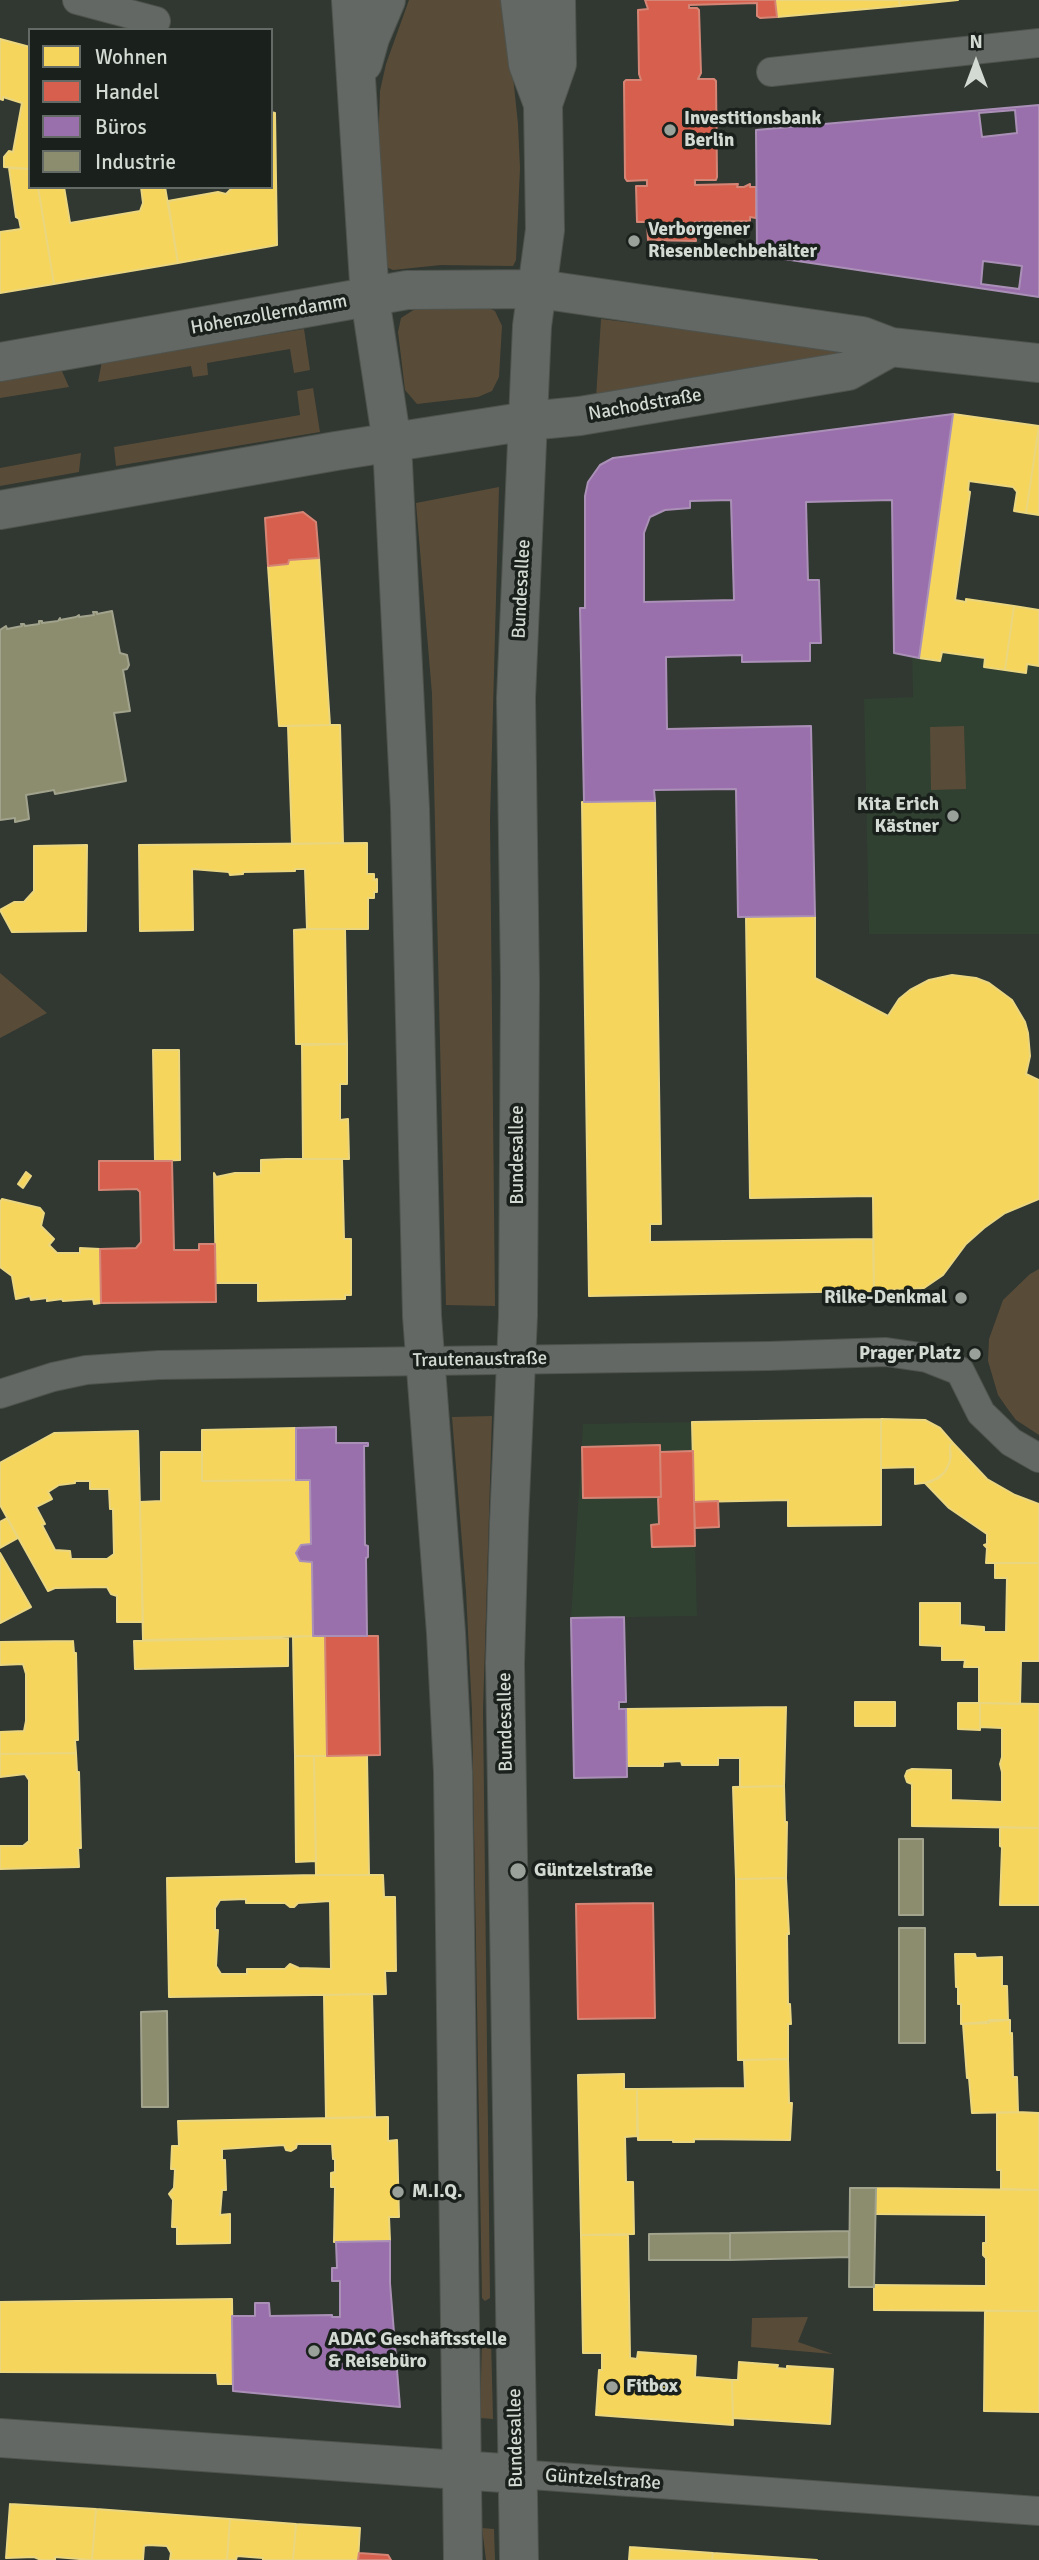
<!DOCTYPE html>
<html>
<head>
<meta charset="utf-8">
<style>
  body { margin:0 }
  #map { position:relative; width:1039px; height:2560px; overflow:hidden; background:#313731; font-family:Signika,sans-serif }
  canvas { display:block }
  .legend { position:absolute; left:28px; top:28px; width:245px; height:161px; box-sizing:border-box; background:#1a201b; border:2px solid #646a65; margin:0; padding:9px 12px; list-style:none; font-size:21px; color:#d2dad3 }
  .legend li { display:flex; align-items:center; gap:14px; height:35px }
  .legend b { width:35px; border:2px solid #646a65 }
  .north { position:absolute; left:941px; top:28px; width:70px; height:70px; -webkit-text-stroke:5px #1a201b; paint-order:stroke; rotate:0deg; font-size:19px; font-weight:700; line-height:28px; text-align:center; color:#d2dad3 }
  .north::after { content:''; display:block; margin:auto; width:24px; height:32px; background:#d2dad3; clip-path:polygon(50% 0,100% 100%,50% 72%,0 100%) }
</style>
</head>
<body>
<div id="map">
<canvas width="1039" height="2560"></canvas>
<ul class="legend">
<li><b style="height:19px;background:#f6d55c"></b>Wohnen</li>
<li><b style="height:19px;background:#d6604d"></b>Handel</li>
<li><b style="height:19px;background:#9970ab"></b>Büros</li>
<li><b style="height:19px;background:#8c8c6e"></b>Industrie</li>
</ul>
<div class="north">N</div>
</div>
<script>
const g = document.querySelector('canvas').getContext('2d');
g.lineJoin = 'round';
function fill(path, color) { g.fillStyle = color; g.fill(path, 'evenodd'); }
const shape = rows => new Path2D(rows.map(r => 'M' + r).join(''));
function stroke(path, color, width, dash) { g.strokeStyle = color; g.lineWidth = width; g.lineCap = dash ? 'butt' : 'round'; g.setLineDash(dash || []); g.stroke(path); }
function label(font, color, halo, rows, align = 'center') {
  g.font = font + ' Signika,sans-serif'; g.lineWidth = 7; g.setLineDash([]); g.textBaseline = 'middle'; g.strokeStyle = halo; g.fillStyle = color; for (const [text, x, y, turn = 0] of rows) {
    g.save(); g.translate(x, y); g.rotate((+turn || 0) * Math.PI / 180); g.textAlign = isNaN(turn) ? turn : align; if (halo) g.strokeText(text, 0, 0); g.fillText(text, 0, 0); g.restore();
  }
}
const built = shape([
  [942,652,985,658,984,667,1026,673,1027,664,1039,666,1039,934,869,934,864,699,913,697,912,656],
  [692,1422,697,1616,571,1618,583,1424]
]);
const green = shape([
  [409,0,505,0,518,124,520,168,516,260,513,266,441,265,393,270,386,267,378,152,380,91,386,64],
  [482,305,495,311,502,326,499,377,492,391,478,397,417,404,405,390,398,332,401,318,415,309],
  [601,319,775,340,843,350,847,354,596,398],
  [304,329,310,370,294,373,290,349,207,363,208,375,193,377,191,366,98,382,102,361],
  [61,369,69,387,0,398,0,380],
  [313,388,320,432,116,466,114,447,300,415,297,391],
  [81,453,79,472,0,486,0,468],
  [499,487,490,820,495,1306,446,1305,432,694,416,503],
  [964,726,966,789,931,790,930,727],
  [0,973,47,1013,0,1038],
  [1039,1269,1039,1435,1016,1420,1007,1408,998,1395,988,1361,989,1339,1003,1300,1030,1274],
  [492,1416,483,1711,490,2298,485,2301,482,2298,472,1711,466,1592,452,1417],
  [808,2317,798,2342,833,2354,751,2347,752,2318],
  [487,2335,491,2338,493,2419,480,2418,482,2339],
  [482,2528,494,2529,495,2560,486,2560]
]);
const homes = shape([
  [775,0,899,0,900,6,777,17,775,0],
  [899,0,958,0,900,6,899,0],
  [0,39,30,47,30,169,4,167,4,157,9,151,13,152,22,103,3,97,3,100,0,99,0,39],
  [271,112,275,113,277,245,178,263,168,201,218,192,226,194,233,187,271,187,271,112],
  [9,168,30,169,30,187,38,187,54,284,0,293,0,232,21,229,19,219,16,217,9,168],
  [38,187,64,187,70,223,140,211,143,203,141,187,165,187,178,263,54,284,38,187],
  [953,414,1039,426,1026,513,1014,511,1017,492,1013,487,969,481,968,491,970,492,955,600,966,602,966,599,1014,606,1005,670,984,667,985,658,942,652,940,661,919,658,953,414],
  [1039,426,1039,515,1026,513,1039,426],
  [319,558,330,725,279,726,268,566,288,564,289,560,319,558],
  [1014,606,1039,610,1039,666,1027,664,1026,673,1005,670,1014,606],
  [330,725,340,725,343,843,292,844,288,726,330,725],
  [655,801,661,1224,650,1224,650,1242,873,1239,874,1291,589,1296,582,802,655,801],
  [367,843,367,874,374,874,374,880,377,879,377,892,374,892,374,898,368,898,368,929,307,929,305,869,295,869,295,871,243,872,243,874,230,875,229,872,192,869,193,930,140,931,139,845,367,843],
  [87,845,86,931,12,932,0,910,14,902,24,902,34,891,34,846,87,845],
  [815,916,815,978,888,1016,899,999,910,990,929,980,952,975,976,978,989,983,1012,1000,1025,1022,1028,1033,1030,1056,1026,1074,1039,1080,1039,1199,1005,1213,984,1228,966,1244,943,1275,924,1288,874,1291,873,1196,750,1198,746,917,815,916],
  [307,929,345,929,347,1044,296,1044,294,930,307,929],
  [347,1044,347,1084,340,1084,340,1120,348,1119,349,1159,303,1159,302,1045,347,1044],
  [153,1050,179,1050,180,1160,155,1161,153,1050],
  [286,1159,342,1159,344,1239,351,1239,351,1295,345,1295,345,1299,258,1301,258,1283,216,1283,214,1173,216,1177,235,1173,261,1173,261,1160,286,1159],
  [26,1172,31,1176,23,1188,18,1184,26,1172],
  [2,1199,40,1208,44,1213,41,1226,54,1239,49,1245,57,1253,80,1253,80,1248,100,1249,101,1303,94,1304,93,1299,63,1301,62,1299,47,1301,47,1298,31,1300,30,1296,16,1299,12,1276,0,1267,0,1202,2,1199],
  [881,1419,881,1525,788,1526,788,1500,694,1502,692,1422,881,1419],
  [881,1419,925,1420,940,1428,953,1443,950,1445,950,1462,944,1473,931,1482,915,1484,915,1467,881,1468,881,1419],
  [296,1428,296,1480,202,1481,202,1430,296,1428],
  [138,1431,143,1622,117,1622,117,1596,111,1594,107,1587,55,1588,48,1591,0,1505,0,1463,54,1433,138,1431],
  [75,1481,90,1481,90,1489,109,1489,110,1509,113,1509,114,1554,107,1559,71,1559,70,1551,55,1550,42,1525,45,1524,36,1507,52,1499,48,1492,59,1485,75,1483,75,1481],
  [953,1443,987,1479,1015,1495,1039,1504,1039,1563,986,1563,987,1548,984,1545,987,1544,987,1534,949,1508,925,1483,939,1478,947,1469,951,1457,950,1445,953,1443],
  [161,1452,202,1452,202,1481,310,1480,311,1544,301,1545,296,1553,300,1561,312,1562,313,1636,143,1640,140,1502,161,1501,161,1452],
  [7,1518,18,1538,0,1548,0,1522,7,1518],
  [0,1553,31,1607,0,1623,0,1553],
  [995,1563,1039,1563,1039,1661,1021,1661,1020,1704,979,1703,979,1667,964,1667,965,1660,942,1660,942,1646,920,1645,920,1603,960,1603,960,1625,984,1627,984,1632,1006,1632,1007,1578,995,1578,995,1563],
  [313,1636,325,1636,327,1756,295,1756,293,1637,313,1636],
  [288,1638,288,1666,135,1669,134,1641,288,1638],
  [73,1641,74,1653,76,1653,78,1740,75,1740,76,1753,0,1754,0,1732,24,1731,26,1721,26,1674,23,1664,0,1665,0,1642,73,1641],
  [855,1702,895,1702,895,1726,855,1726,855,1702],
  [958,1703,980,1703,980,1730,958,1729,958,1703],
  [980,1703,1039,1704,1039,1828,912,1826,912,1784,907,1782,905,1776,907,1771,912,1769,951,1770,951,1800,1002,1802,1002,1772,1000,1764,1002,1757,1002,1728,980,1727,980,1703],
  [786,1707,784,1786,740,1787,740,1758,718,1758,718,1765,682,1765,681,1761,663,1762,663,1766,627,1766,626,1709,786,1707],
  [76,1753,77,1772,79,1772,81,1848,78,1848,79,1867,0,1869,0,1846,23,1846,29,1841,29,1780,25,1774,0,1777,0,1754,76,1753],
  [367,1755,369,1875,316,1875,314,1756,367,1755],
  [295,1756,314,1756,316,1861,296,1862,295,1756],
  [784,1786,785,1822,787,1822,786,1878,736,1879,733,1787,784,1786],
  [1000,1827,1039,1828,1039,1905,1000,1905,1002,1847,1000,1846,1000,1827],
  [316,1875,383,1875,384,1897,395,1897,396,1971,385,1971,386,1994,169,1997,167,1878,316,1875],
  [246,1899,246,1903,285,1903,290,1907,294,1907,298,1903,330,1901,331,1969,299,1968,290,1964,285,1969,247,1969,247,1974,221,1974,216,1966,218,1930,215,1930,215,1908,220,1900,246,1899],
  [786,1878,789,1934,787,1934,788,2004,790,2004,791,2024,788,2024,788,2059,738,2060,736,1879,786,1878],
  [955,1954,975,1954,976,1958,1002,1957,1002,1986,1007,1986,1008,2020,961,2024,961,2004,958,2004,958,1987,956,1987,955,1954],
  [372,1994,375,2117,326,2118,324,1995,372,1994],
  [989,2020,1010,2020,1010,2034,1012,2033,1013,2077,1017,2077,1018,2112,972,2113,969,2078,967,2078,963,2024,989,2023,989,2020],
  [788,2059,789,2103,792,2103,790,2140,694,2139,694,2142,673,2142,673,2140,638,2140,637,2089,745,2088,744,2060,788,2059],
  [624,2074,624,2089,637,2089,637,2136,625,2137,626,2182,633,2182,634,2234,581,2235,578,2075,624,2074],
  [1018,2112,1039,2113,1039,2190,1001,2189,1001,2170,997,2170,997,2113,1018,2112],
  [388,2117,388,2141,397,2140,399,2217,389,2217,390,2241,334,2242,335,2187,331,2187,331,2173,335,2172,335,2159,333,2159,332,2144,297,2144,296,2148,291,2151,286,2150,284,2145,222,2149,222,2160,225,2160,226,2190,222,2190,220,2215,230,2214,230,2243,177,2244,177,2227,172,2227,173,2200,169,2194,174,2188,175,2169,171,2169,172,2146,179,2146,178,2121,388,2117],
  [876,2188,1039,2190,1039,2311,874,2310,874,2285,986,2286,986,2258,983,2255,983,2243,986,2243,986,2215,875,2214,876,2188],
  [581,2235,628,2235,630,2358,637,2359,638,2352,696,2356,695,2377,732,2380,733,2425,596,2415,599,2370,602,2370,602,2353,583,2353,581,2235],
  [232,2299,233,2384,218,2384,217,2373,0,2372,0,2302,232,2299],
  [985,2311,1039,2311,1039,2412,984,2411,985,2311],
  [739,2362,778,2365,777,2368,787,2369,787,2366,833,2369,830,2424,733,2418,732,2380,738,2380,739,2362],
  [10,2504,96,2509,92,2560,55,2557,55,2560,41,2560,34,2557,6,2558,10,2504],
  [96,2509,230,2519,227,2560,170,2560,171,2553,167,2546,148,2545,144,2546,143,2560,92,2560,96,2509],
  [230,2519,296,2524,293,2560,263,2560,263,2558,237,2556,236,2560,227,2560,230,2519],
  [296,2524,360,2528,358,2560,293,2560,296,2524],
  [630,2547,713,2553,712,2560,629,2560,630,2547],
  [713,2553,817,2560,712,2560,713,2553]
]);
const shops = shape([
  [645,0,775,0,777,17,760,18,757,16,757,3,689,5,689,8,697,8,699,10,701,73,698,79,714,79,716,81,717,177,716,180,695,180,695,185,738,184,737,187,744,187,750,184,750,187,756,187,756,218,750,217,750,221,695,222,696,241,648,240,647,222,637,222,636,186,647,186,647,180,627,181,625,178,624,82,626,80,641,80,639,74,638,10,648,9,645,0],
  [303,512,316,522,319,558,289,560,288,564,268,566,265,518,303,512],
  [99,1161,172,1161,174,1250,199,1250,199,1244,215,1244,216,1302,101,1303,100,1249,136,1248,141,1242,140,1192,137,1189,99,1190,99,1161],
  [660,1445,661,1497,583,1498,582,1447,660,1445],
  [693,1451,695,1546,652,1547,651,1525,659,1524,658,1497,661,1497,660,1452,693,1451],
  [718,1501,719,1527,695,1528,694,1502,718,1501],
  [325,1636,378,1636,380,1755,327,1756,325,1636],
  [653,1903,655,2018,578,2019,576,1904,653,1903],
  [359,2553,388,2555,391,2560,358,2560,359,2553]
]);
const offices = shape([
  [1039,105,1039,297,757,255,756,130,1039,105],
  [1015,110,1017,133,982,137,979,113,1015,110],
  [983,261,1022,266,1019,289,981,284,983,261],
  [953,414,919,658,894,653,892,500,806,502,808,580,819,580,821,643,810,643,810,661,742,662,742,655,666,657,667,729,811,726,815,916,738,917,736,789,654,790,655,801,584,802,580,608,585,608,585,496,588,482,600,465,613,458,953,414],
  [731,500,734,600,644,602,644,533,650,517,665,510,690,508,690,501,731,500],
  [336,1427,336,1443,368,1443,368,1446,364,1446,365,1545,368,1546,368,1557,366,1558,367,1636,313,1636,312,1562,300,1561,296,1553,301,1545,311,1544,310,1480,296,1480,296,1428,336,1427],
  [624,1617,626,1702,619,1702,619,1709,626,1709,627,1777,574,1778,571,1618,624,1617],
  [390,2241,390,2283,400,2407,233,2391,232,2316,255,2316,255,2303,269,2303,270,2316,332,2315,332,2317,340,2317,340,2281,332,2281,332,2268,337,2268,336,2242,390,2241]
]);
const industry = shape([
  [112,611,120,653,127,655,129,665,127,669,123,670,130,711,114,713,126,781,55,794,54,790,26,795,29,819,15,822,15,818,0,820,0,630,6,626,7,629,22,626,21,624,24,624,25,626,39,624,39,621,42,621,42,623,58,621,60,618,60,620,76,617,79,615,79,617,94,615,93,612,97,612,97,614,112,611],
  [899,1839,923,1839,923,1915,899,1915,899,1839],
  [899,1928,925,1928,925,2043,899,2043,899,1928],
  [167,2011,168,2107,142,2107,141,2012,167,2011],
  [850,2188,876,2188,874,2287,849,2287,850,2188],
  [849,2231,849,2257,730,2260,730,2233,849,2231],
  [730,2233,730,2260,649,2260,649,2234,730,2233]
]);
const street = shape([
  [77,0,156,21],
  [771,72,1039,43],
  [0,1394,53,1377,86,1370,159,1365,769,1356,886,1352,927,1358,960,1371,981,1413,1011,1442,1039,1458],
  [517,2474,1039,2511]
]);
const secondary = shape([
  [351,0,370,298,392,443,410,809,422,1316,446,1633,453,1772,463,2560],
  [363,63,370,38,386,0],
  [543,104,557,64,556,0],
  [0,362,407,290,539,289,862,336,891,347,1039,363],
  [0,510,336,451,528,421,580,416,848,371,891,347],
  [0,2438,517,2474],
  [519,2560,505,1663,509,1523,518,1316,520,983,516,698,532,326,545,230,543,104,528,64,520,0]
]);
const markers = [
  [670,130,7,"#9aa19a"],
  [634,241,7,"#9aa19a"],
  [953,816,7,"#9aa19a"],
  [961,1298,7,"#9aa19a"],
  [975,1354,7,"#9aa19a"],
  [518,1871,9,"#9aa19a"],
  [398,2192,7,"#9aa19a"],
  [314,2351,7,"#9aa19a"],
  [612,2387,7,"#9aa19a"]
];
const poiNames = [
  ["Investitionsbank",684,119],
  ["Berlin",684,141],
  ["Verborgener",648,230],
  ["Riesenblechbehälter",648,252],
  ["Kita Erich",939,805,"right"],
  ["Kästner",939,827,"right"],
  ["Rilke-Denkmal",947,1298,"right"],
  ["Prager Platz",961,1354,"right"],
  ["Güntzelstraße",534,1871],
  ["M.I.Q.",412,2192],
  ["ADAC Geschäftsstelle",328,2340],
  ["& Reisebüro",328,2362],
  ["Fitbox",626,2387]
];
const streetNames = [
  ["Hohenzollerndamm",269,315,-10],
  ["Nachodstraße",645,405,-10],
  ["Bundesallee",522,589,-87],
  ["Bundesallee",518,1155,-90],
  ["Trautenaustraße",480,1360,-1],
  ["Bundesallee",506,1722,-91],
  ["Bundesallee",516,2438,-91],
  ["Güntzelstraße",603,2480,4]
];
fill(built, '#304031');
fill(green, '#584c39');
fill(homes, '#f6d55c');
stroke(homes, '#ebd680', 2);
fill(shops, '#d6604d');
stroke(shops, '#d58575', 2);
fill(offices, '#9970ab');
stroke(offices, '#aa90b7', 2);
fill(industry, '#8c8c6e');
stroke(industry, '#a1a38c', 2);
stroke(street, '#4e534e', 30);
stroke(secondary, '#4e534e', 40);
stroke(street, '#646864', 28);
stroke(secondary, '#646864', 38);
for (const [x, y, r, color] of markers) { const dot = new Path2D(); dot.arc(x, y, r, 0, 2 * Math.PI); g.fillStyle = color; g.fill(dot); stroke(dot, '#1a201b', 2.5); }
label('bold 19px', '#d2dad3', '#1a201b', poiNames, 'left');
label('19px', '#d2dad3', '#1a201b', streetNames);
</script>
</body>
</html>
